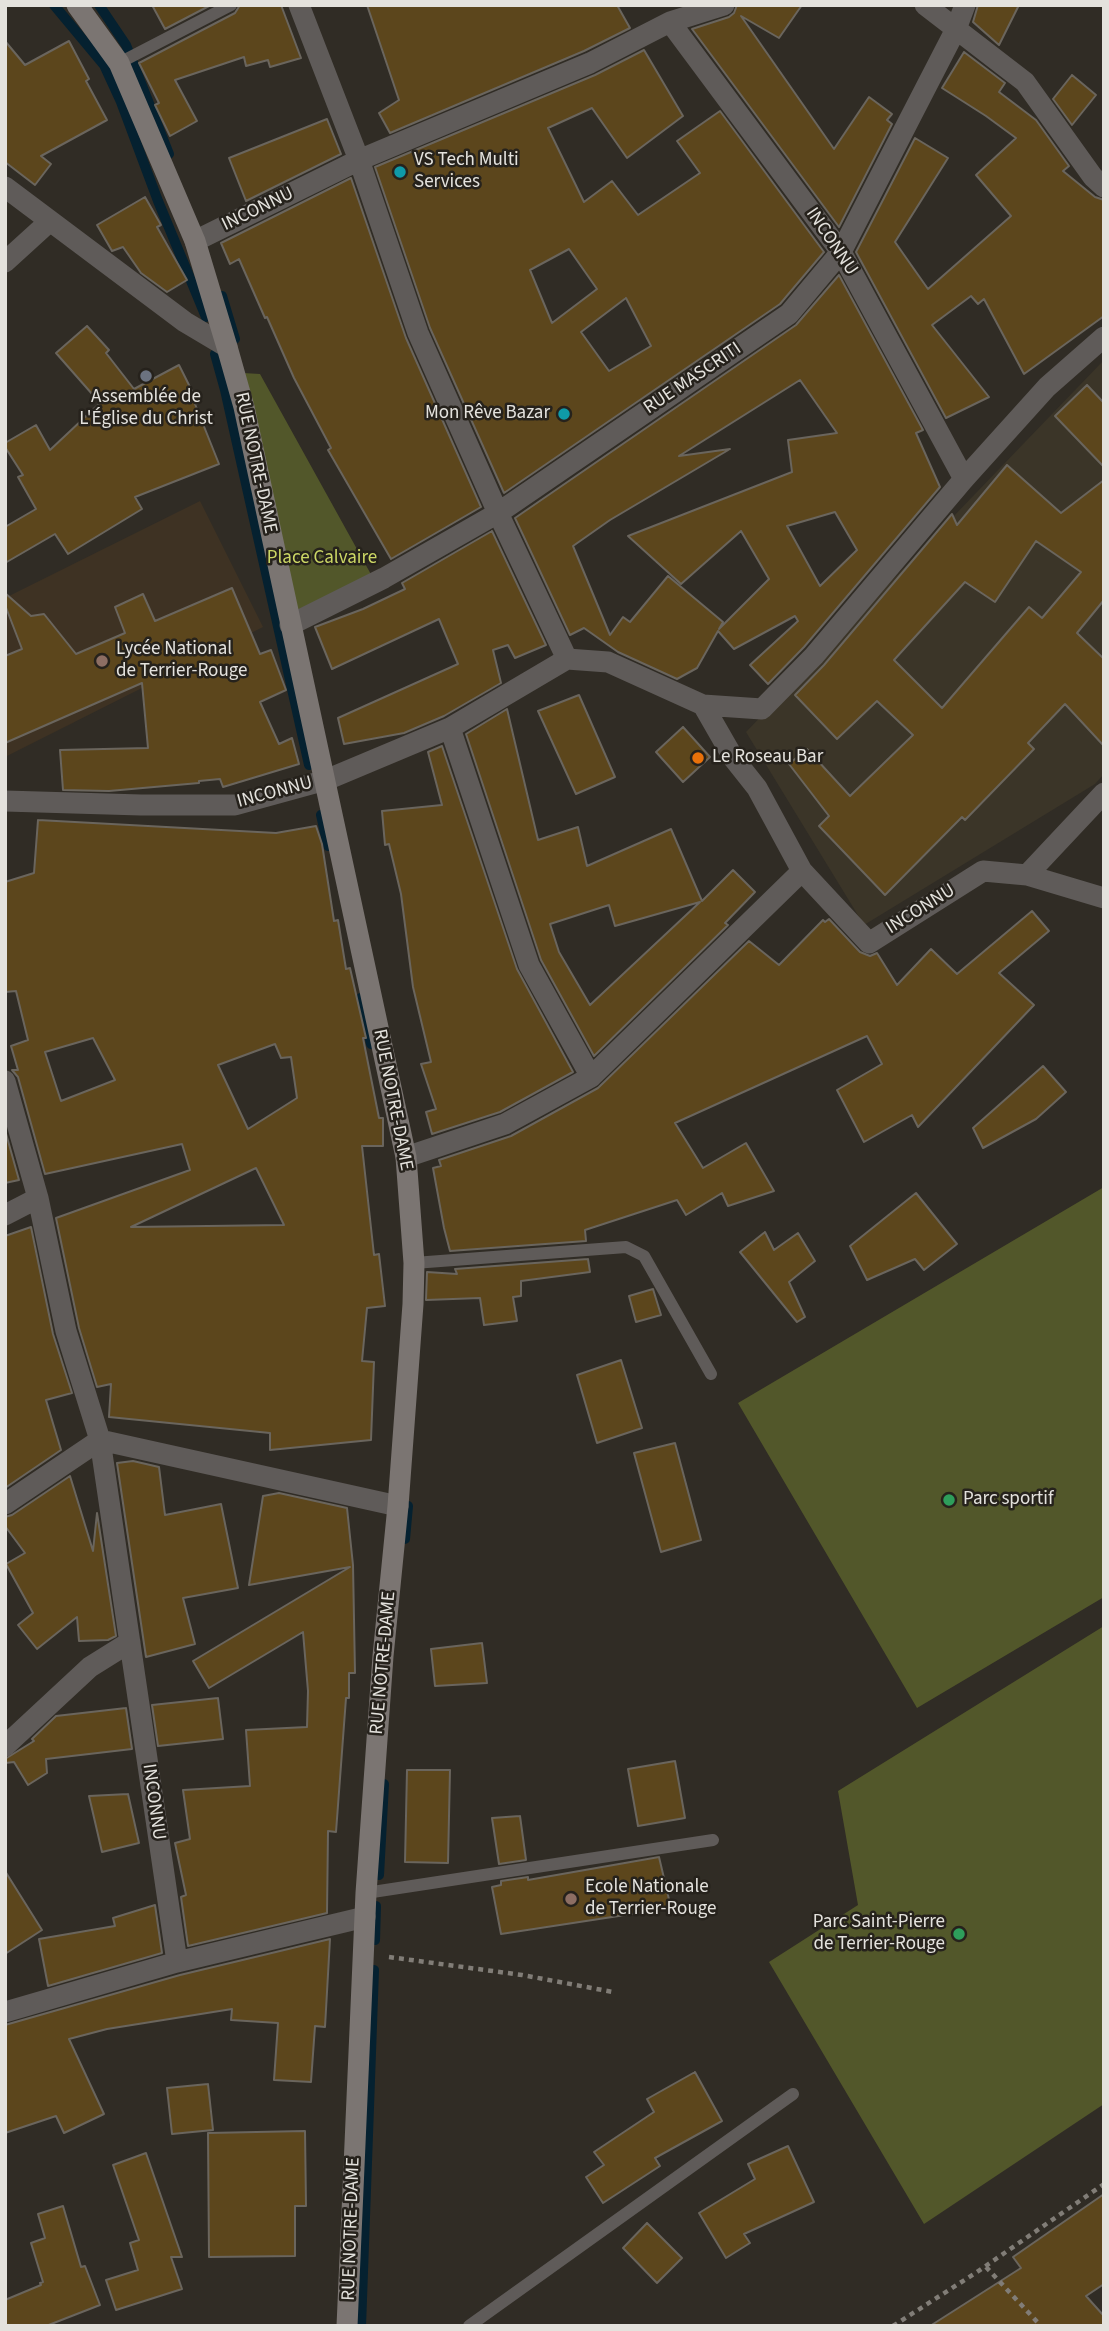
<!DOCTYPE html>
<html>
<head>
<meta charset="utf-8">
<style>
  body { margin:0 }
  #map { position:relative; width:1109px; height:2331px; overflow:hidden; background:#302c25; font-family:"Source Sans 3",sans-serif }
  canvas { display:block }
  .frame { position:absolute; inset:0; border:7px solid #e4e2dd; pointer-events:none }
</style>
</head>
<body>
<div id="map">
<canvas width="1109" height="2331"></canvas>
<div class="frame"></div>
</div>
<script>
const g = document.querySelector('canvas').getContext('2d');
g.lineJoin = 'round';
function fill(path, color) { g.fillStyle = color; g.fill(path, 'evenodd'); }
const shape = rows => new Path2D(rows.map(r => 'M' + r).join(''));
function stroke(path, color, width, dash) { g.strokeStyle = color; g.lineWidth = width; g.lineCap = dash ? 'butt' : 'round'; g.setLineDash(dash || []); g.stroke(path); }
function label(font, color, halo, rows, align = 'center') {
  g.font = font + ' "Source Sans 3",sans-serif'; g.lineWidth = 5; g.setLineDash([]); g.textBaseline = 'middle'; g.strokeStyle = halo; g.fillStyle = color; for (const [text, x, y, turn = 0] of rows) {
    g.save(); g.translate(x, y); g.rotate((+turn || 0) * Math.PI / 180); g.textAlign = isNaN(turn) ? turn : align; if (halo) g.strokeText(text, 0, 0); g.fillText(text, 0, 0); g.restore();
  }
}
const built = shape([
  [1104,360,1104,774,1095,784,864,925,746,732]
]);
const education = shape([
  [200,501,263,627,5,757,5,598]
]);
const green = shape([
  [243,373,260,374,373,578,297,610],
  [1104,1187,1104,1597,917,1708,738,1403],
  [1104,1626,1104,2104,924,2224,769,1962,858,1905,838,1791]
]);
const stream = shape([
  [54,5,104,65,121,102,158,201,206,317],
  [99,5,126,45,169,154],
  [222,296,235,339],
  [215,354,225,390,309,765],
  [321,815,328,846],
  [361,998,371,1044],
  [405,1539,408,1506],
  [379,1875,384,1784],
  [375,1940,376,1906],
  [361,2326,374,1970]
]);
const building = shape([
  [152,5,211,5,165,29,152,5],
  [240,5,281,5,301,58,270,67,268,60,246,66,244,57,175,80,197,121,170,136,155,105,159,103,139,63,235,13,240,5],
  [367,5,617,5,630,28,584,51,390,133,379,113,399,100,367,5],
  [737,5,802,5,779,38,741,16,834,149,869,97,892,114,887,120,892,124,839,227,692,29,729,17,734,13,737,5],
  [978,5,1019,5,999,45,973,22,978,5],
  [5,41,25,65,69,41,89,79,86,81,107,120,41,156,51,164,35,185,5,162,5,41],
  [644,50,683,116,627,158,592,108,548,128,584,202,612,181,638,215,700,173,677,141,720,111,824,252,780,304,504,493,430,328,375,167,595,75,644,50],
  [569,249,597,289,552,323,530,270,569,249],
  [626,298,651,346,609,371,581,332,626,298],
  [964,52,1005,83,999,92,1036,120,1069,166,1063,171,1095,197,1104,200,1104,316,1024,374,984,299,978,304,971,296,932,325,989,397,946,418,856,252,915,138,948,158,895,242,928,289,1011,216,976,175,1016,138,986,116,942,88,964,52],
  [1072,75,1096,95,1072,125,1053,99,1072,75],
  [327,119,341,154,246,201,229,158,327,119],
  [351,178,406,338,481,507,391,559,328,450,331,448,294,378,267,317,265,318,239,259,230,264,221,243,351,178],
  [145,197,161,225,157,227,187,280,167,292,141,273,123,247,112,251,97,225,145,197],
  [839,275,923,430,916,433,940,487,804,647,768,684,750,665,798,621,795,616,734,649,718,631,697,668,677,679,618,652,584,628,570,635,515,518,796,325,839,275],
  [800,380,837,433,788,440,792,472,628,536,681,584,741,531,769,579,719,629,723,622,668,576,630,622,623,617,610,635,573,546,610,520,730,449,679,456,800,380],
  [835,512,857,550,820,586,787,526,835,512],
  [87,326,109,350,106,353,134,389,179,365,198,403,195,404,219,464,135,497,142,509,68,554,55,534,5,563,5,527,36,509,18,477,23,475,5,447,5,443,36,425,50,450,100,403,56,353,87,326],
  [1087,385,1104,403,1104,467,1055,416,1087,385],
  [1007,465,1061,513,1104,480,1104,600,1077,633,1104,659,1104,746,1065,704,1028,743,1034,749,965,820,962,817,885,895,819,826,829,816,789,764,807,749,850,796,913,735,877,701,837,739,795,695,824,665,952,514,957,525,1007,465],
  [1036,541,1081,572,1042,618,1029,607,942,708,894,660,965,582,995,602,1036,541],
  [492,531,546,645,515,658,508,645,493,650,501,683,444,716,404,733,344,744,338,718,458,664,439,619,332,669,315,627,363,609,405,589,402,583,492,531],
  [232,588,260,654,271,650,286,690,260,702,279,744,292,738,299,764,223,787,220,779,199,781,199,783,109,791,63,790,60,750,148,748,142,683,5,743,5,656,22,649,5,605,5,593,31,616,44,614,76,654,125,633,115,607,143,594,155,621,232,588],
  [579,695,615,777,576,794,538,711,579,695],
  [507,709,538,840,578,827,587,866,671,829,702,901,733,870,755,892,725,923,728,925,594,1056,541,960,466,734,507,709],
  [700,902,590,1005,559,952,550,924,609,905,615,926,700,902],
  [683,727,710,757,683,782,656,752,683,727],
  [442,746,517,969,573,1072,500,1112,432,1134,426,1112,436,1109,421,1064,431,1062,413,987,401,894,389,844,385,845,382,811,442,805,428,752,442,746],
  [38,820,276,833,316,826,322,844,334,921,338,920,346,969,350,968,366,1038,363,1038,379,1118,383,1118,383,1146,362,1146,374,1255,379,1254,385,1306,367,1308,362,1361,374,1362,371,1440,270,1450,270,1433,109,1417,111,1384,97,1387,79,1328,56,1218,190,1170,182,1144,45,1174,18,1077,12,1070,18,1070,11,1046,28,1040,16,991,5,992,5,882,34,873,38,820],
  [93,1038,115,1080,61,1101,45,1052,93,1038],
  [275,1044,281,1058,291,1057,297,1098,248,1129,218,1065,275,1044],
  [256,1168,284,1225,131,1227,256,1168],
  [1032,911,1049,931,999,973,1034,1005,918,1127,912,1115,864,1142,837,1090,882,1064,867,1036,675,1123,703,1168,746,1143,774,1191,728,1206,722,1193,686,1215,677,1200,585,1230,586,1241,450,1251,444,1228,433,1168,441,1166,439,1160,511,1136,598,1088,749,941,779,965,823,920,825,922,829,919,860,952,870,956,877,953,897,985,931,949,957,974,1032,911],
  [1043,1066,1066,1092,1036,1119,983,1148,973,1128,1043,1066],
  [5,1130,19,1180,5,1183,5,1130],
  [916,1193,957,1244,924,1270,915,1259,867,1280,850,1246,916,1193],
  [31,1227,53,1334,72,1393,46,1400,61,1450,5,1488,5,1236,31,1227],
  [765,1232,774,1250,798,1233,815,1261,789,1282,805,1317,797,1322,740,1252,765,1232],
  [588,1259,590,1272,521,1281,521,1296,513,1297,517,1321,484,1325,480,1298,426,1300,427,1272,457,1274,455,1269,588,1259],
  [653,1289,661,1315,636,1322,629,1296,653,1289],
  [621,1360,642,1428,597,1443,577,1375,621,1360],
  [675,1443,701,1540,661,1552,634,1453,675,1443],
  [133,1461,159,1467,165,1515,221,1504,238,1588,183,1598,195,1644,146,1657,117,1463,133,1461],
  [70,1476,93,1551,97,1513,116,1636,108,1640,79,1641,77,1617,37,1649,18,1625,33,1613,6,1564,25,1553,5,1526,5,1517,12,1515,70,1476],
  [279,1493,347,1508,353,1565,355,1673,349,1673,349,1698,346,1698,336,1832,328,1831,327,1913,188,1946,181,1897,186,1895,175,1843,190,1839,183,1790,250,1786,246,1730,307,1727,308,1691,303,1632,209,1688,193,1661,350,1567,249,1585,263,1496,279,1493],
  [482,1643,487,1683,435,1686,431,1649,482,1643],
  [218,1698,223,1739,158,1746,152,1705,218,1698],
  [126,1708,132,1749,46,1759,47,1773,28,1785,14,1762,5,1763,5,1759,34,1741,32,1739,56,1716,126,1708],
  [675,1761,685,1818,638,1826,628,1769,675,1761],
  [407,1770,450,1770,448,1863,405,1862,407,1770],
  [128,1794,139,1843,102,1852,89,1796,128,1794],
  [520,1816,526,1860,499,1864,492,1818,520,1816],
  [659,1857,671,1908,501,1934,492,1887,501,1885,501,1881,528,1877,528,1880,659,1857],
  [5,1871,42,1930,5,1954,5,1871],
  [155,1905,162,1953,48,1986,39,1939,115,1926,113,1918,155,1905],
  [330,1939,325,2027,315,2026,311,2082,274,2080,278,2023,231,2020,232,2009,107,2029,69,2039,104,2114,64,2133,56,2116,5,2133,5,2025,180,1975,330,1939],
  [695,2072,722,2121,655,2158,660,2166,603,2203,586,2177,604,2165,594,2152,654,2112,647,2099,695,2072],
  [208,2084,213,2130,172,2134,167,2088,208,2084],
  [305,2131,306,2206,295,2206,295,2256,209,2257,208,2133,305,2131],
  [788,2146,814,2202,744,2234,750,2243,726,2258,699,2213,755,2179,748,2164,788,2146],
  [146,2153,182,2257,171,2257,182,2289,116,2310,106,2280,138,2270,130,2243,139,2240,113,2165,146,2153],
  [1104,2194,1104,2284,1086,2296,1104,2316,1104,2326,930,2326,1021,2268,1013,2257,1104,2194],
  [63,2206,81,2267,85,2266,100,2305,46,2326,5,2326,5,2300,41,2285,40,2283,43,2282,31,2243,45,2238,38,2214,63,2206],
  [647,2223,682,2258,657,2283,623,2248,647,2223]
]);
const path = shape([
  [389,1957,522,1975,613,1992],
  [986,2267,1041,2326],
  [893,2326,977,2272,1104,2184]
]);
const lane = shape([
  [119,63,231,5],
  [414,1263,626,1247,644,1256,711,1374],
  [366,1893,713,1840],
  [469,2326,793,2094]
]);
const street = shape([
  [299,5,359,160,418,333,498,513,567,659],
  [925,5,1025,82,1093,177,1104,187],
  [670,22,724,5],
  [5,187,185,322,227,347],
  [195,241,359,160,590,63,670,22,841,252,964,479],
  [5,262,50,221],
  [290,625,384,578,498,513,789,314,841,252,956,29,965,5],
  [703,705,762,709,814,656,964,479,1047,387,1104,337],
  [450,728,529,965,591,1077],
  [5,801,141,805,235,805,326,780,450,728,567,659,608,662,703,705,734,759,757,788,802,871,869,943,983,871,1027,875,1104,898],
  [1027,875,1104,793],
  [5,1081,38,1198,66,1331,100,1440,177,1962],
  [406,1157,505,1124,591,1077,802,871],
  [5,1215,38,1198],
  [5,1504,100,1440,398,1506],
  [5,1746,90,1667,130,1642],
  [5,2012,177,1962,365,1917]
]);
const secondary = shape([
  [77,5,119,63,195,241,227,347,244,407,406,1157,414,1263,413,1304,398,1506,383,1656,366,1893,347,2326]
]);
const markers = [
  [400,172,7,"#0f9aa8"],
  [146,376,7,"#6b7280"],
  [564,414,7,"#0f9aa8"],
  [102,661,7,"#8d6e63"],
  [698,758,7,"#e8710a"],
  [949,1500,7,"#2e9e5b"],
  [571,1899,7,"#8d6e63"],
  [959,1934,7,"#2e9e5b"]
];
const poiNames = [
  ["VS Tech Multi",414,161],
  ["Services",414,183],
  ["Assemblée de",146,398,"center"],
  ["L'Église du Christ",146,420,"center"],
  ["Mon Rêve Bazar",550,414,"right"],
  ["Lycée National",116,650],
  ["de Terrier-Rouge",116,672],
  ["Le Roseau Bar",712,758],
  ["Parc sportif",963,1500],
  ["Ecole Nationale",585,1888],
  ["de Terrier-Rouge",585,1910],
  ["Parc Saint-Pierre",945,1923,"right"],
  ["de Terrier-Rouge",945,1945,"right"]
];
const streetNames = [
  ["INCONNU",258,210,-26],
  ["INCONNU",831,242,56],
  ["RUE MASCRITI",693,379,-34],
  ["RUE NOTRE-DAME",255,463,78],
  ["INCONNU",275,793,-15],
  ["INCONNU",921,910,-32],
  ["RUE NOTRE-DAME",392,1100,79],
  ["RUE NOTRE-DAME",384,1663,-85],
  ["INCONNU",153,1802,82],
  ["RUE NOTRE-DAME",352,2229,-88]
];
const parkNames = [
  ["Place Calvaire",322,559]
];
fill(built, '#3b3528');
fill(education, '#3e3223');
fill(green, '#52572a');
stroke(stream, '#052130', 10);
fill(building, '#5c461c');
stroke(building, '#6a655d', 2);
stroke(path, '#817d77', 4.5, [5, 5]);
stroke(lane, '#5f5b59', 12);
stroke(street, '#5f5b59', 21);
stroke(secondary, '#7b7572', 21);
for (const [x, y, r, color] of markers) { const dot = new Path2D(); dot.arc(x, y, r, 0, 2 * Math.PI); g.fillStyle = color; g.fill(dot); stroke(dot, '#26221c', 2.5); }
label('19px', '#e4e2dd', '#26221c', poiNames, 'left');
label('19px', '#e4e2dd', '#26221c', streetNames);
label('19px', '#ccd765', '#26221c', parkNames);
</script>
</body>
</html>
